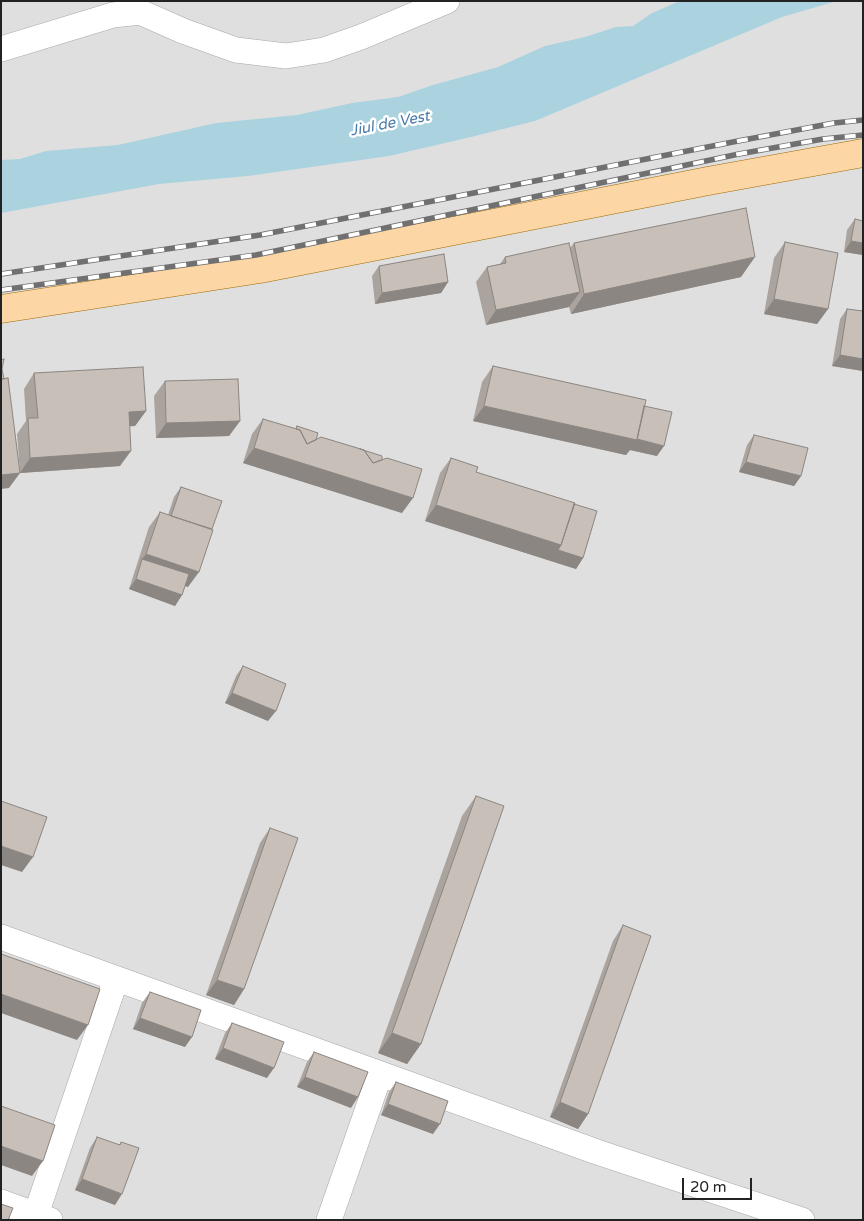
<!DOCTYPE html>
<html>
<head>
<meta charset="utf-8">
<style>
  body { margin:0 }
  #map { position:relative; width:864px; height:1221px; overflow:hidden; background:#f2efe9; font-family:"Varela Round",sans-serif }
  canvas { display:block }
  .frame { position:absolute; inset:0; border:2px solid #222; pointer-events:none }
  .scale { position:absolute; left:682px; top:1178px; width:70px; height:22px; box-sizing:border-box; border:2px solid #222; border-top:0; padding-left:6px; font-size:15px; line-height:18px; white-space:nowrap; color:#222; -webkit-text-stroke:4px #fff; paint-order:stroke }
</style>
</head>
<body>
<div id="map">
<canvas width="864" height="1221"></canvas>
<div class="frame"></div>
<div class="scale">20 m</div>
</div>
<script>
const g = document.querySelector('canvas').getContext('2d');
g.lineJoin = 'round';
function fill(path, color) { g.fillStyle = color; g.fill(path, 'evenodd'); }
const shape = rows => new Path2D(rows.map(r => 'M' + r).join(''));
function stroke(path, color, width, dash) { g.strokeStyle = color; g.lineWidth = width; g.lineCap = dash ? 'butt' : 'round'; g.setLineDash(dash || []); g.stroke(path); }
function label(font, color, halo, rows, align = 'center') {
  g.font = font + ' "Varela Round",sans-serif'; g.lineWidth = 5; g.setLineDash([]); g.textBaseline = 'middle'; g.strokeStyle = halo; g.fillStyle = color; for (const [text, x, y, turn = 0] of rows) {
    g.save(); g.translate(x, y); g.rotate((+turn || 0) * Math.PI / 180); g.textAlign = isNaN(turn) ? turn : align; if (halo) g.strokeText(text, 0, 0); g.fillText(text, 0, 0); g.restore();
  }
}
const residential = shape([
  [1,1,863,1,863,1220,1,1220]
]);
const water = shape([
  [680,1,837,1,782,17,535,121,471,137,389,156,248,176,159,184,1,213,1,160,20,159,46,151,118,145,216,123,297,115,352,103,398,97,433,85,498,67,545,46,585,37,616,27,633,26,652,13]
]);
const minor = shape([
  [1,49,113,15,140,12,183,31,236,50,286,56,324,50,361,37,447,1],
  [1,937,597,1152,802,1220],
  [1,1202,50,1220],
  [34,1220,116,979],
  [329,1220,380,1074]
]);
const major = shape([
  [1,309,260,269,708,181,863,153]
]);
const rail = shape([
  [1,274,260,235,738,141,834,123,863,120],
  [1,290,256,255,739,154,823,139,863,135]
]);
const wall = shape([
  [855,219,863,221,863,255,844,252,847,230],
  [785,242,828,309,817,324,764,314,774,258],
  [574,243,741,277,571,314,569,307,486,325,476,282,487,267,500,264,505,257,570,248],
  [379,266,448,282,441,293,375,304,372,276],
  [847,309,863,371,832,366,840,319],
  [493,366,644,406,657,456,630,450,626,455,473,421,482,382],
  [34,373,146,411,135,426,130,426,120,466,20,473,17,434,26,421,24,389],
  [165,381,240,421,229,436,156,438,154,396],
  [263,419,295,429,297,426,316,440,382,460,402,513,243,463,252,434],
  [754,435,801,476,794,486,739,472,747,445],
  [451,458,476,472,574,504,583,558,576,569,425,521,440,473],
  [181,487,188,587,185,586,182,595,175,606,129,589,149,527,160,512,168,515,174,497],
  [243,666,268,721,225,703,236,676],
  [476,796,421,1044,407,1064,378,1053,462,816],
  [270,828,244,989,234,1005,206,995,260,843],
  [623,925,588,1114,578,1129,550,1117,613,941],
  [150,992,185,1047,133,1029,142,1003],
  [232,1023,267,1078,215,1059,225,1033],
  [314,1052,351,1108,297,1087,307,1062],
  [396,1082,433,1134,381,1115,389,1092],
  [97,1137,119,1145,121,1142,115,1205,75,1190,90,1148]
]);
const shadedWall = shape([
  [851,241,863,243,863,255,844,252],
  [755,257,741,277,571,314,584,294],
  [448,282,441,293,375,304,382,293],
  [580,292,569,307,486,325,496,310],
  [774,299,828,309,817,324,764,314],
  [840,355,863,359,863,371,832,366],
  [484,406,635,439,664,446,657,456,630,450,626,455,473,421],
  [146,411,135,426,118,427,129,412],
  [240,421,229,436,156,438,166,423],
  [254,448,413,498,402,513,243,463],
  [131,451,120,466,20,473,30,458],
  [746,462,801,476,794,486,739,472],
  [20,473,9,488,1,489,1,475],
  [436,505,561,545,583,558,576,569,425,521],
  [146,554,199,572,188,587,139,570,142,559],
  [136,579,182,595,175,606,129,589],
  [232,693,276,711,268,721,225,703],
  [1,846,33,857,22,872,1,865],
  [217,980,244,989,234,1005,206,995],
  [1,994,88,1025,77,1040,1,1013],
  [140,1018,192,1037,185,1047,133,1029],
  [392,1033,421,1044,407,1064,378,1053],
  [223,1048,274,1068,267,1078,215,1059],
  [305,1077,358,1097,351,1108,297,1087],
  [560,1102,588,1114,578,1129,550,1117],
  [388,1104,440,1124,433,1134,381,1115],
  [1,1146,43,1161,32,1176,1,1165],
  [82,1179,122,1194,115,1205,75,1190]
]);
const building = shape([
  [746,208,755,257,584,294,574,243,746,208],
  [855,219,863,221,863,243,851,241,855,219],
  [785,242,838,253,828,309,774,299,785,242],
  [569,243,580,292,496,310,487,267,506,263,505,257,569,243],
  [444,254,448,282,382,293,379,266,444,254],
  [847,309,863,311,863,359,840,355,847,309],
  [4,359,2,369,4,379,1,379,1,360,4,359],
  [493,366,646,400,637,440,484,406,493,366],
  [143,367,146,411,129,412,131,451,30,458,28,418,38,418,34,373,143,367],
  [8,378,20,473,1,475,1,379,8,378],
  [238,379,240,421,166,423,165,381,238,379],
  [644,406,672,412,664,446,637,439,644,406],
  [263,419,300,430,307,444,321,437,364,450,373,463,387,458,422,469,413,498,254,448,263,419],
  [297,426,318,433,316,440,307,444,300,430,296,429,297,426],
  [754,435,808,448,801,476,746,462,754,435],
  [360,449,382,456,382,460,373,463,364,450,360,449],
  [451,458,478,467,476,472,575,503,561,545,436,505,451,458],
  [181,487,222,501,212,529,171,516,181,487],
  [574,504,597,511,583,558,558,550,561,545,574,504],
  [160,512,213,530,199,572,146,554,160,512],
  [142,559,189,574,182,595,136,579,142,559],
  [243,666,286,684,276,711,232,693,243,666],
  [476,796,504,806,421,1044,392,1033,476,796],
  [1,801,47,817,33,857,1,846,1,801],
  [270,828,298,838,244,989,217,980,270,828],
  [623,925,651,936,588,1114,560,1102,623,925],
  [1,954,100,989,88,1025,1,994,1,954],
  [150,992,201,1010,192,1037,140,1018,150,992],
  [232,1023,284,1042,274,1068,223,1048,232,1023],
  [314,1052,368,1072,358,1097,305,1077,314,1052],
  [396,1082,448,1101,440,1124,388,1104,396,1082],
  [1,1106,55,1125,43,1161,1,1146,1,1106],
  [97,1137,120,1145,121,1142,139,1148,122,1194,82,1179,97,1137],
  [1,1204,13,1208,8,1220,1,1220,1,1204]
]);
const waterNames = [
  ["Jiul de Vest",390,124,-11]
];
fill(residential, '#e0dfdf');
fill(water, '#aad3df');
stroke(minor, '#a9a9a9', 26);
stroke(major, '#a06b00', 29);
stroke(minor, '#fff', 25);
stroke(major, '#fcd6a4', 28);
stroke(rail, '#707070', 5.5);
stroke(rail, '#fff', 4, [11]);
fill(wall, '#aba49e');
fill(shadedWall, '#8b8681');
fill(building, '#c7bfb8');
stroke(building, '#8b8681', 1);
label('italic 15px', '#4a7aab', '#fff', waterNames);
</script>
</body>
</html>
